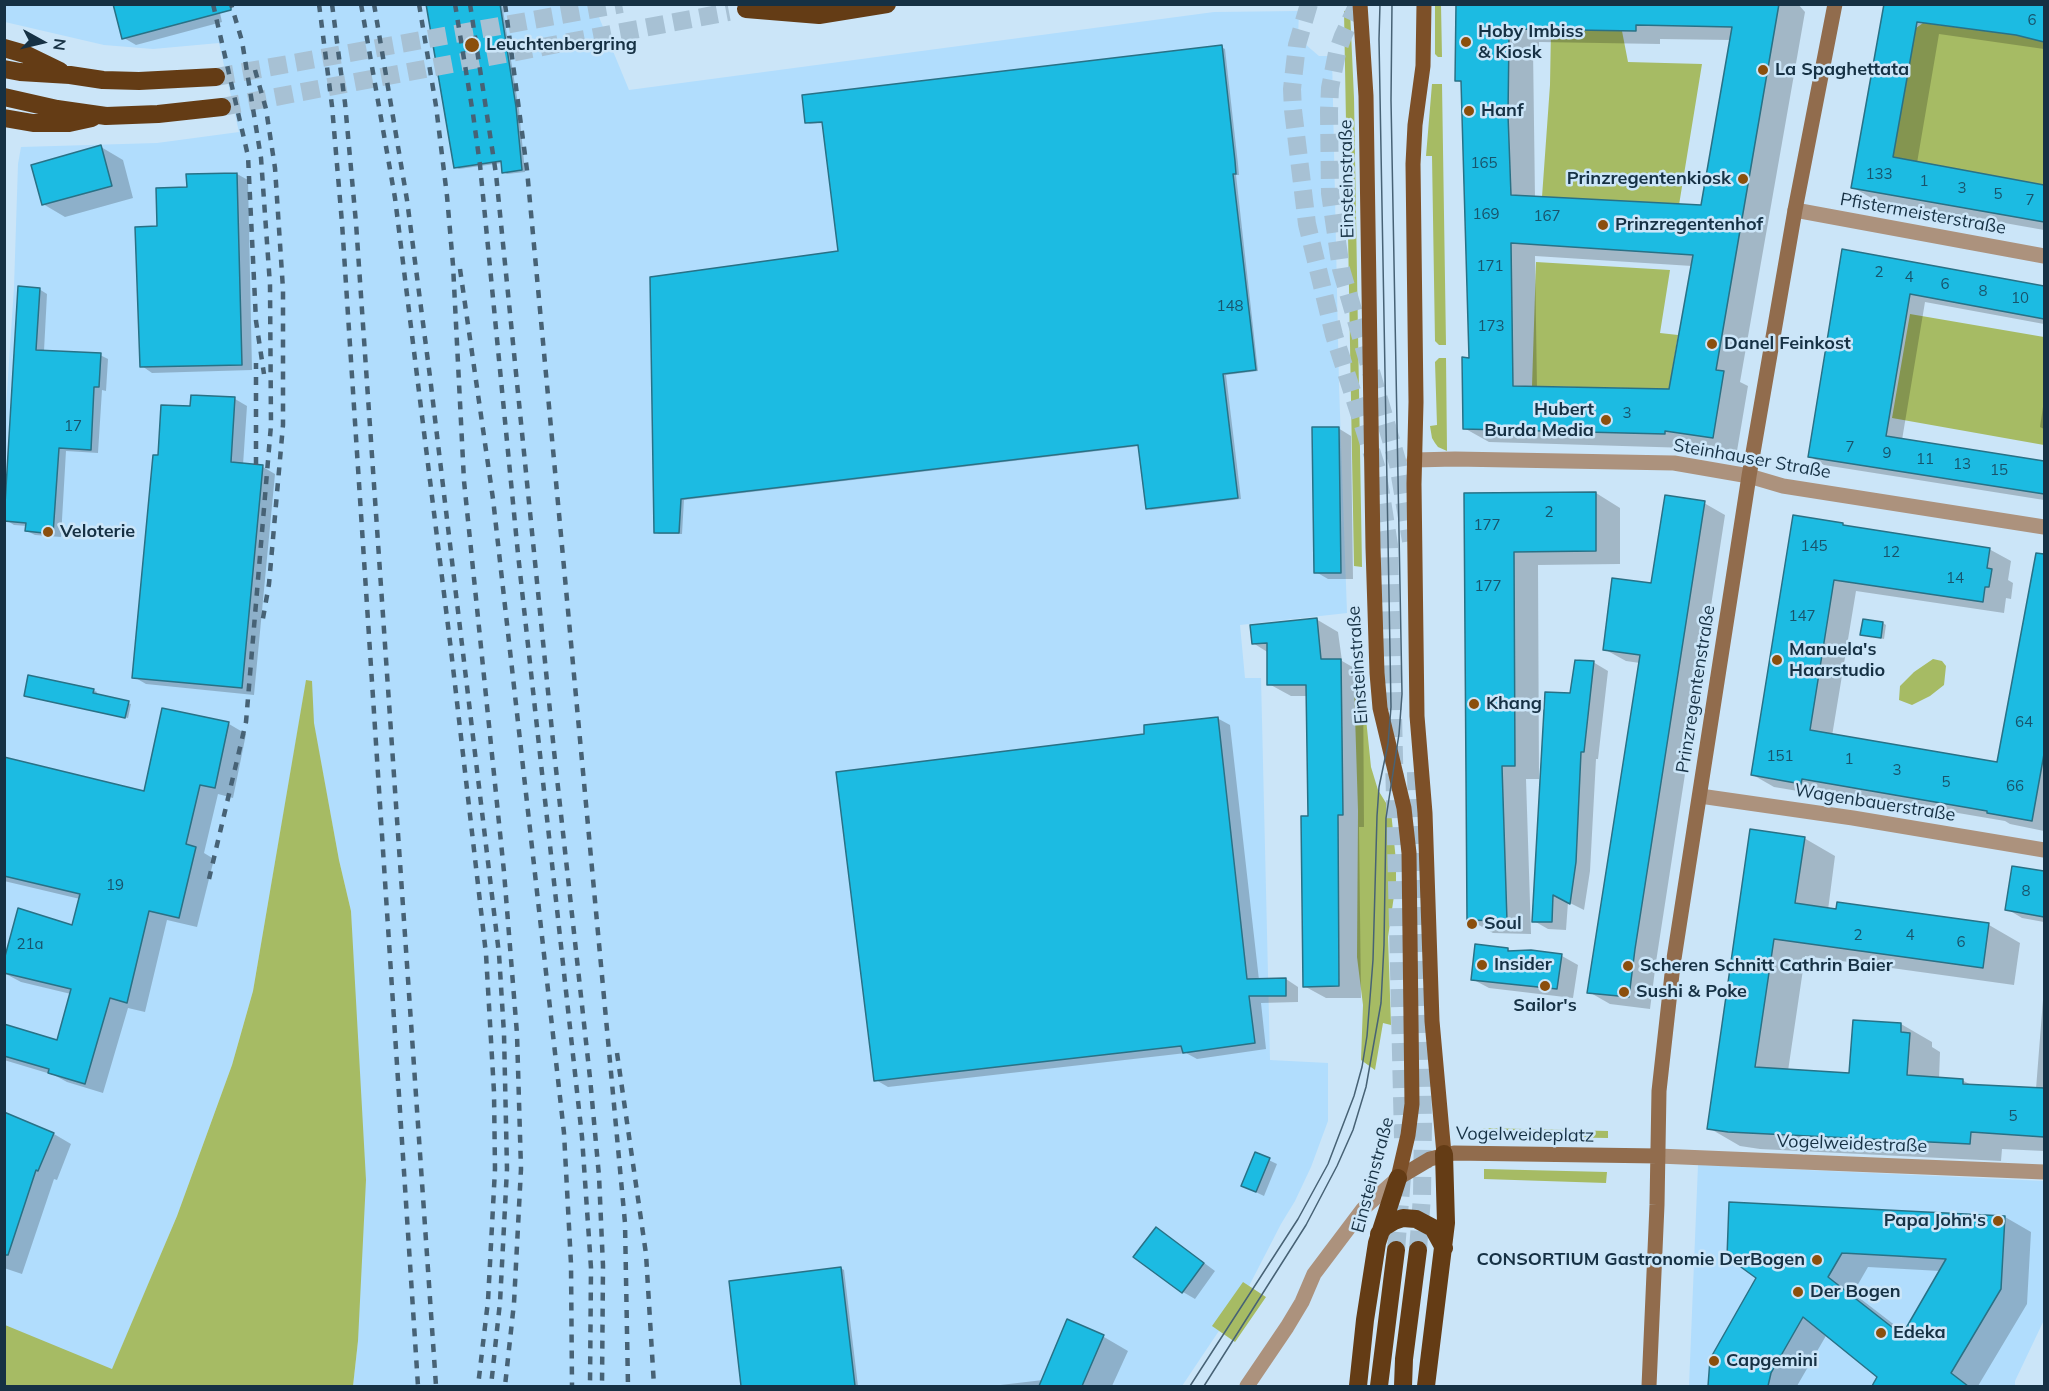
<!DOCTYPE html>
<html>
<head>
<meta charset="utf-8">
<style>
  body { margin:0 }
  #map { position:relative; width:2049px; height:1391px; overflow:hidden; background:#cbe5f8; font-family:Mulish,sans-serif }
  canvas { display:block }
  .frame { position:absolute; inset:0; border:6px solid #163144; pointer-events:none }
  .north { position:absolute; left:12px; top:12px; width:60px; height:60px; -webkit-text-stroke:4px #cbe5f8; paint-order:stroke; rotate:98deg; font-size:16px; font-weight:700; line-height:24px; text-align:center; color:#163144 }
  .north::after { content:''; display:block; margin:auto; width:21px; height:27px; background:#163144; clip-path:polygon(50% 0,100% 100%,50% 72%,0 100%) }
</style>
</head>
<body>
<div id="map">
<canvas width="2049" height="1391"></canvas>
<div class="frame"></div>
<div class="north">N</div>
</div>
<script>
const g = document.querySelector('canvas').getContext('2d');
g.lineJoin = 'round';
function fill(path, color) { g.fillStyle = color; g.fill(path, 'evenodd'); }
const shape = rows => new Path2D(rows.map(r => 'M' + r).join(''));
function stroke(path, color, width, dash) { g.strokeStyle = color; g.lineWidth = width; g.lineCap = dash ? 'butt' : 'round'; g.setLineDash(dash || []); g.stroke(path); }
function label(font, color, halo, rows, align = 'center') {
  g.font = font + ' Mulish,sans-serif'; g.lineWidth = 5; g.setLineDash([]); g.textBaseline = 'middle'; g.strokeStyle = halo; g.fillStyle = color; for (const [text, x, y, turn = 0] of rows) {
    g.save(); g.translate(x, y); g.rotate((+turn || 0) * Math.PI / 180); g.textAlign = isNaN(turn) ? turn : align; if (halo) g.strokeText(text, 0, 0); g.fillText(text, 0, 0); g.restore();
  }
}
const built = shape([
  [5,5,594,5,629,90,1214,12,1299,11,1298,38,1319,56,1332,56,1339,385,1347,613,1240,625,1245,678,1261,678,1270,1060,1328,1063,1328,1121,1311,1167,1295,1201,1281,1224,1249,1286,1182,1386,353,1386,358,1341,351,911,339,860,306,682,253,991,232,1065,177,1216,112,1370,5,1326,4,437,14,287,18,164,21,147,157,143,239,132,219,43,153,49,104,45,5,22],
  [1698,1165,2044,1181,2044,1320,2015,1381,2015,1386,1689,1386]
]);
const green = shape([
  [1435,5,1441,5,1442,57,1438,57,1435,54],
  [1350,10,1354,98,1362,567,1354,566,1344,11],
  [1923,23,2016,35,2044,42,2044,185,1893,157,1916,28],
  [1551,29,1622,31,1628,62,1702,64,1679,205,1542,197,1550,85],
  [1432,84,1442,84,1446,345,1439,345,1435,341,1432,156,1426,156],
  [1536,262,1670,270,1660,333,1678,335,1669,389,1532,386],
  [1910,314,2044,337,2044,445,1892,418],
  [1439,358,1446,358,1447,451,1438,447,1435,443,1432,438,1430,426,1437,425,1435,362],
  [1353,651,1359,651,1371,767,1378,790,1391,811,1396,861,1396,882,1388,937,1391,1025,1383,1023,1375,1070,1361,1060,1363,1005,1357,957,1358,811],
  [1933,659,1942,661,1946,666,1944,685,1930,696,1912,705,1899,700,1900,686,1914,672],
  [306,680,312,681,314,723,339,860,351,911,366,1180,358,1341,353,1386,5,1386,5,1325,112,1369,177,1216,232,1065,253,991],
  [1483,1128,1608,1131,1608,1138,1483,1136],
  [1484,1169,1607,1172,1606,1183,1484,1179],
  [1243,1282,1266,1297,1235,1342,1212,1326]
]);
const shadow = shape([
  [218,4,222,22,136,45,124,38],
  [427,4,502,4,519,110,525,172,507,174,503,172,502,163,459,169,455,167],
  [1458,4,1798,4,1805,12,1740,382,1748,386,1737,451,1689,444,1689,448,1489,442,1464,428,1471,360,1462,83,1456,80],
  [1660,39,1732,40,1702,207,1535,198,1533,48,1539,48,1539,42,1660,44],
  [1535,256,1692,266,1670,390,1537,388],
  [1885,4,2031,4,2044,8,2044,49,1939,34,1917,163,2044,186,2044,230,1875,200,1852,187],
  [1221,47,1225,49,1238,164,1239,175,1236,175,1258,371,1226,375,1241,499,1151,510,1147,508,1140,446,684,500,682,534,659,534,655,532,840,252,824,123,810,124,806,122],
  [101,147,123,160,133,198,65,217,43,204],
  [237,174,248,180,252,370,152,373,142,366,159,228,188,188],
  [1843,251,2044,288,2044,324,1925,302,1902,440,2044,462,2044,500,1824,465,1809,456],
  [39,289,47,294,44,351,100,355,108,359,106,391,102,390,98,453,66,451,61,537,35,535,27,531,27,526,14,525,6,520],
  [235,399,247,406,243,465,263,467,275,474,254,695,146,684,134,677,160,457,191,407],
  [2044,400,2044,429,2040,427],
  [1338,428,1351,436,1353,579,1328,579,1316,572],
  [1596,493,1620,508,1620,564,1538,565,1539,779,1526,779,1531,934,1493,933,1468,919,1465,494],
  [1704,503,1725,515,1656,962,1650,1009,1610,1004,1589,992,1640,663,1626,661,1604,649,1652,585],
  [1843,524,1849,528,1989,549,2011,561,2008,580,2013,583,2011,599,2006,598,2004,613,1856,591,1832,736,1998,764,2036,563,2044,565,2044,831,2010,824,2005,821,1823,790,1822,795,1774,787,1753,775],
  [1316,619,1338,632,1342,661,1363,673,1364,827,1359,827,1361,998,1326,998,1304,986,1309,817,1308,696,1291,696,1269,684,1269,653,1253,643],
  [1883,623,1886,625,1884,639,1862,634],
  [1593,662,1608,671,1598,759,1596,759,1590,871,1584,910,1568,902,1566,930,1548,929,1534,921,1572,694],
  [93,690,97,692,96,695,131,704,128,718,29,697],
  [1217,718,1230,725,1259,980,1286,979,1298,987,1298,1002,1261,1003,1266,1049,1197,1059,1186,1053,888,1087,876,1080,1145,735],
  [229,724,246,734,233,798,218,794,204,853,214,859,197,927,167,920,145,1012,128,1008,103,1093,67,1082,54,1075,4,1060,4,1026,58,1042,71,994,21,982,4,973,73,927,80,899,4,881,4,759,145,793],
  [1804,838,1835,856,1828,910,1989,925,2020,943,2014,985,1805,956,1788,1071,1851,1074,1901,1024,1932,1042,1932,1047,1940,1052,1939,1079,1962,1080,1973,1086,2036,1089,2044,987,2044,1151,2002,1149,2001,1161,1760,1149,1740,1146,1709,1128],
  [2013,867,2044,873,2044,922,2022,918,2007,909],
  [1507,949,1514,953,1562,956,1578,965,1573,998,1489,988,1472,979],
  [4,1114,54,1134,71,1144,57,1180,54,1179,22,1274,4,1268],
  [1256,1154,1277,1164,1264,1196,1243,1186],
  [1730,1203,2005,1217,2031,1232,2027,1304,1978,1386,1873,1386,1879,1376,1827,1334,1797,1386,1710,1386,1711,1359,1758,1277],
  [1868,1267,1940,1271,1905,1333,1853,1293],
  [1168,1236,1215,1271,1195,1299,1183,1292],
  [841,1268,844,1270,858,1386,743,1386,731,1283],
  [1068,1321,1104,1337,1128,1351,1112,1386,992,1386,1043,1380]
]);
const building = shape([
  [113,4,231,4,231,10,122,39,113,4],
  [426,4,500,4,516,107,522,170,502,173,501,161,454,168,426,4],
  [1456,4,1779,4,1716,370,1724,371,1713,438,1665,431,1665,434,1463,429,1462,357,1469,358,1461,81,1455,81,1456,4],
  [1636,25,1732,27,1701,205,1511,195,1508,115,1509,35,1515,35,1515,29,1636,31,1636,25],
  [1511,243,1693,255,1669,389,1513,386,1511,243],
  [1884,4,2044,4,2044,42,2016,35,1917,22,1893,157,2044,185,2044,222,1851,188,1884,4],
  [1222,45,1235,161,1236,174,1233,174,1256,370,1223,374,1238,498,1146,509,1138,445,681,499,679,533,654,533,650,277,838,251,822,122,805,123,802,95,1222,45],
  [101,145,112,186,42,205,31,165,101,145],
  [237,173,242,365,140,367,135,227,157,226,156,188,187,187,186,174,237,173],
  [1842,249,2044,286,2044,319,1910,294,1886,436,2044,461,2044,494,1808,457,1842,249],
  [18,286,40,288,36,350,101,353,99,387,94,387,91,450,59,448,53,534,25,531,26,523,4,521,18,286],
  [191,395,235,397,231,462,263,465,242,688,132,678,153,455,158,455,161,405,190,406,191,395],
  [1312,427,1339,427,1341,573,1314,573,1312,427],
  [1596,492,1596,551,1514,552,1515,766,1502,766,1507,921,1467,920,1464,493,1596,492],
  [1665,495,1705,501,1635,949,1629,997,1587,993,1640,655,1603,650,1612,578,1651,583,1665,495],
  [1793,515,1843,523,1843,525,1990,548,1987,568,1992,569,1989,587,1985,587,1983,602,1834,580,1810,730,1997,762,2036,553,2044,554,2044,754,2032,821,1987,813,1987,811,1802,779,1801,784,1751,775,1793,515],
  [1317,618,1321,659,1341,659,1343,815,1338,815,1339,986,1303,987,1301,816,1308,816,1306,685,1267,685,1267,643,1252,644,1250,625,1317,618],
  [1863,619,1883,622,1881,638,1860,635,1863,619],
  [1575,660,1594,661,1584,752,1581,752,1576,862,1570,904,1553,895,1552,922,1532,922,1545,692,1570,693,1575,660],
  [28,675,94,689,93,693,129,701,125,718,24,696,28,675],
  [162,708,229,722,215,788,200,785,186,844,196,847,179,918,149,911,127,1003,110,998,85,1084,48,1073,49,1069,4,1056,4,1024,57,1040,71,989,4,973,4,960,18,908,72,925,80,894,4,876,4,757,144,791,162,708],
  [1218,717,1247,979,1286,978,1286,996,1249,996,1255,1043,1183,1053,1181,1046,874,1081,836,772,1144,734,1144,725,1218,717],
  [1750,829,1805,837,1795,903,1836,909,1837,902,1989,923,1983,968,1774,939,1755,1067,1849,1073,1853,1020,1901,1023,1901,1032,1910,1033,1907,1075,1963,1079,1963,1084,2044,1088,2044,1137,1971,1132,1970,1144,1728,1132,1707,1129,1750,829],
  [2012,866,2044,871,2044,917,2005,910,2012,866],
  [1475,944,1508,948,1508,951,1531,950,1562,954,1557,989,1471,980,1475,944],
  [4,1112,54,1133,38,1171,36,1170,8,1255,4,1255,4,1112],
  [1255,1152,1270,1158,1256,1192,1241,1186,1255,1152],
  [1729,1202,2005,1216,2001,1289,1951,1373,1968,1386,1872,1386,1877,1377,1803,1317,1771,1373,1768,1386,1708,1386,1710,1359,1756,1278,1727,1257,1729,1202],
  [1842,1253,1897,1256,1946,1259,1902,1335,1828,1277,1842,1253],
  [1156,1227,1204,1263,1182,1293,1133,1257,1156,1227],
  [841,1267,855,1386,741,1386,729,1281,841,1267],
  [1067,1319,1104,1335,1082,1386,1039,1386,1067,1319]
]);
const highwayTunnel = shape([
  [1309,4,1297,45,1292,89,1293,110,1307,224,1334,335,1377,469,1389,545,1403,1138],
  [1358,4,1343,36,1337,53,1330,88,1329,111,1330,193,1341,269,1398,464,1411,541],
  [216,77,622,4],
  [222,107,729,12],
  [1416,772,1423,1124,1422,1196,1418,1250],
  [1396,1250,1402,1177]
]);
const street = shape([
  [1795,210,2044,256],
  [1414,460,1455,459,1674,463,1749,476,1783,486,2044,527],
  [1700,796,1853,818,2044,850],
  [1658,1156,2044,1172],
  [1247,1386,1287,1327,1302,1302,1314,1274,1363,1209,1398,1178]
]);
const secondary = shape([
  [1398,1178,1430,1159,1454,1153,1658,1156],
  [1649,1386,1657,1205,1659,1091,1673,965,1749,476,1795,210,1835,4]
]);
const primary = shape([
  [1360,4,1366,96,1373,548,1377,673,1380,708,1404,808,1409,853,1412,1104,1408,1135,1398,1178],
  [1424,4,1423,66,1415,125,1413,164,1416,402,1414,484,1417,716,1425,813,1432,1021,1444,1154]
]);
const highway = shape([
  [746,9,819,15,887,4],
  [4,48,25,54,60,71],
  [4,69,20,72,70,75,103,80,139,81,216,77],
  [4,97,57,109,106,116,158,114,222,107],
  [4,118,33,123,69,123,92,118],
  [1379,1234,1384,1227,1394,1221,1403,1218,1416,1219,1433,1228,1444,1248],
  [1358,1386,1365,1320,1377,1243,1398,1178],
  [1379,1386,1396,1250],
  [1403,1386,1404,1359,1418,1250],
  [1426,1386,1446,1223,1444,1154]
]);
const tram = shape([
  [1190,1386,1298,1219,1328,1164,1354,1096,1362,1067,1367,1036,1373,960,1377,816,1379,787,1388,744,1391,707,1379,39,1380,4],
  [1204,1386,1306,1225,1337,1166,1353,1130,1366,1087,1381,1003,1384,945,1386,818,1399,734,1402,694,1391,100,1392,4]
]);
const rail = shape([
  [213,4,248,156,256,321,264,374],
  [319,4,332,106,342,223,418,1386],
  [332,4,345,103,356,223,436,1386],
  [361,4,395,198,451,650,486,954,494,1092,495,1169,488,1301,478,1386],
  [374,4,407,200,430,377,499,954,504,1034,507,1169,500,1302,491,1386],
  [419,4,436,106,447,196,453,265,464,481,504,872,517,1034,521,1169,514,1303,505,1386],
  [455,4,473,114,480,165,518,554,582,1137,591,1268,590,1386],
  [470,4,496,174,554,751,590,1078,599,1176,603,1266,602,1386],
  [505,4,527,170,625,1223,628,1386],
  [255,70,266,109,275,168,283,289,283,425,269,584,262,624],
  [460,269,493,499,564,1133,571,1264,572,1386],
  [256,465,256,363],
  [209,879,246,722,271,425,270,285,261,158,242,41,231,4],
  [617,1053,646,1254,654,1386]
]);
const markers = [
  [1466,42,6,"#8b4f0d"],
  [472,45,8,"#8b4f0d"],
  [1763,70,6,"#8b4f0d"],
  [1469,111,6,"#8b4f0d"],
  [1743,179,6,"#8b4f0d"],
  [1603,225,6,"#8b4f0d"],
  [1712,344,6,"#8b4f0d"],
  [1606,420,6,"#8b4f0d"],
  [48,532,6,"#8b4f0d"],
  [1777,660,6,"#8b4f0d"],
  [1474,704,6,"#8b4f0d"],
  [1472,924,6,"#8b4f0d"],
  [1482,965,6,"#8b4f0d"],
  [1628,966,6,"#8b4f0d"],
  [1545,986,6,"#8b4f0d"],
  [1624,992,6,"#8b4f0d"],
  [1998,1221,6,"#8b4f0d"],
  [1817,1260,6,"#8b4f0d"],
  [1798,1292,6,"#8b4f0d"],
  [1881,1333,6,"#8b4f0d"],
  [1714,1361,6,"#8b4f0d"]
];
const numberNames = [
  ["6",2032,20],
  ["165",1484,163],
  ["133",1879,174],
  ["1",1924,181],
  ["3",1962,188],
  ["5",1998,194],
  ["7",2030,200],
  ["169",1486,214],
  ["167",1547,216],
  ["171",1490,266],
  ["2",1879,272],
  ["4",1909,277],
  ["6",1945,284],
  ["8",1983,291],
  ["10",2020,298],
  ["148",1230,306],
  ["173",1491,326],
  ["3",1627,413],
  ["17",73,426],
  ["7",1850,447],
  ["9",1887,453],
  ["11",1925,459],
  ["13",1962,464],
  ["15",1999,470],
  ["2",1549,512],
  ["177",1487,525],
  ["145",1814,546],
  ["12",1891,552],
  ["14",1955,578],
  ["177",1488,586],
  ["147",1802,616],
  ["64",2024,722],
  ["151",1780,756],
  ["1",1849,759],
  ["3",1897,770],
  ["5",1946,782],
  ["66",2015,786],
  ["19",115,885],
  ["8",2026,891],
  ["2",1858,935],
  ["4",1910,935],
  ["6",1961,942],
  ["21a",30,944],
  ["5",2013,1116]
];
const poiNames = [
  ["Hoby Imbiss",1478,32],
  ["& Kiosk",1478,53],
  ["Leuchtenbergring",486,45],
  ["La Spaghettata",1775,70],
  ["Hanf",1481,111],
  ["Prinzregentenkiosk",1731,179,"right"],
  ["Prinzregentenhof",1615,225],
  ["Danel Feinkost",1724,344],
  ["Hubert",1594,410,"right"],
  ["Burda Media",1594,431,"right"],
  ["Veloterie",60,532],
  ["Manuela's",1789,650],
  ["Haarstudio",1789,671],
  ["Khang",1486,704],
  ["Soul",1484,924],
  ["Insider",1494,965],
  ["Scheren Schnitt Cathrin Baier",1640,966],
  ["Sushi & Poke",1636,992],
  ["Sailor's",1545,1006,"center"],
  ["Papa John's",1986,1221,"right"],
  ["CONSORTIUM Gastronomie DerBogen",1805,1260,"right"],
  ["Der Bogen",1810,1292],
  ["Edeka",1893,1333],
  ["Capgemini",1726,1361]
];
const streetNames = [
  ["Einsteinstraße",1347,179,-91],
  ["Pfistermeisterstraße",1923,214,10],
  ["Steinhauser Straße",1752,459,10],
  ["Einsteinstraße",1358,665,-94],
  ["Prinzregentenstraße",1696,689,-81],
  ["Wagenbauerstraße",1875,803,9],
  ["Vogelweideplatz",1525,1135,1],
  ["Vogelweidestraße",1852,1144,2],
  ["Einsteinstraße",1373,1175,-75]
];
fill(built, '#b1ddfd');
fill(green, '#a6bb64');
fill(shadow, '#0003');
fill(building, '#1cbbe2');
stroke(building, '#297186', 1.5);
stroke(highwayTunnel, '#a7c1d4', 18, [18, 9]);
stroke(street, '#ac927d', 15);
stroke(secondary, '#916c4d', 15);
stroke(primary, '#7d5028', 15);
stroke(highway, '#643c15', 18);
stroke(tram, '#476275', 1.5);
stroke(rail, '#476275', 4.5, [8, 8]);
for (const [x, y, r, color] of markers) { const dot = new Path2D(); dot.arc(x, y, r, 0, 2 * Math.PI); g.fillStyle = color; g.fill(dot); stroke(dot, '#cbe5f8', 2); }
label('15px', '#18546c', null, numberNames);
label('bold 18px', '#163144', '#cbe5f8', poiNames, 'left');
label('18px', '#163144', '#cbe5f8', streetNames);
</script>
</body>
</html>
